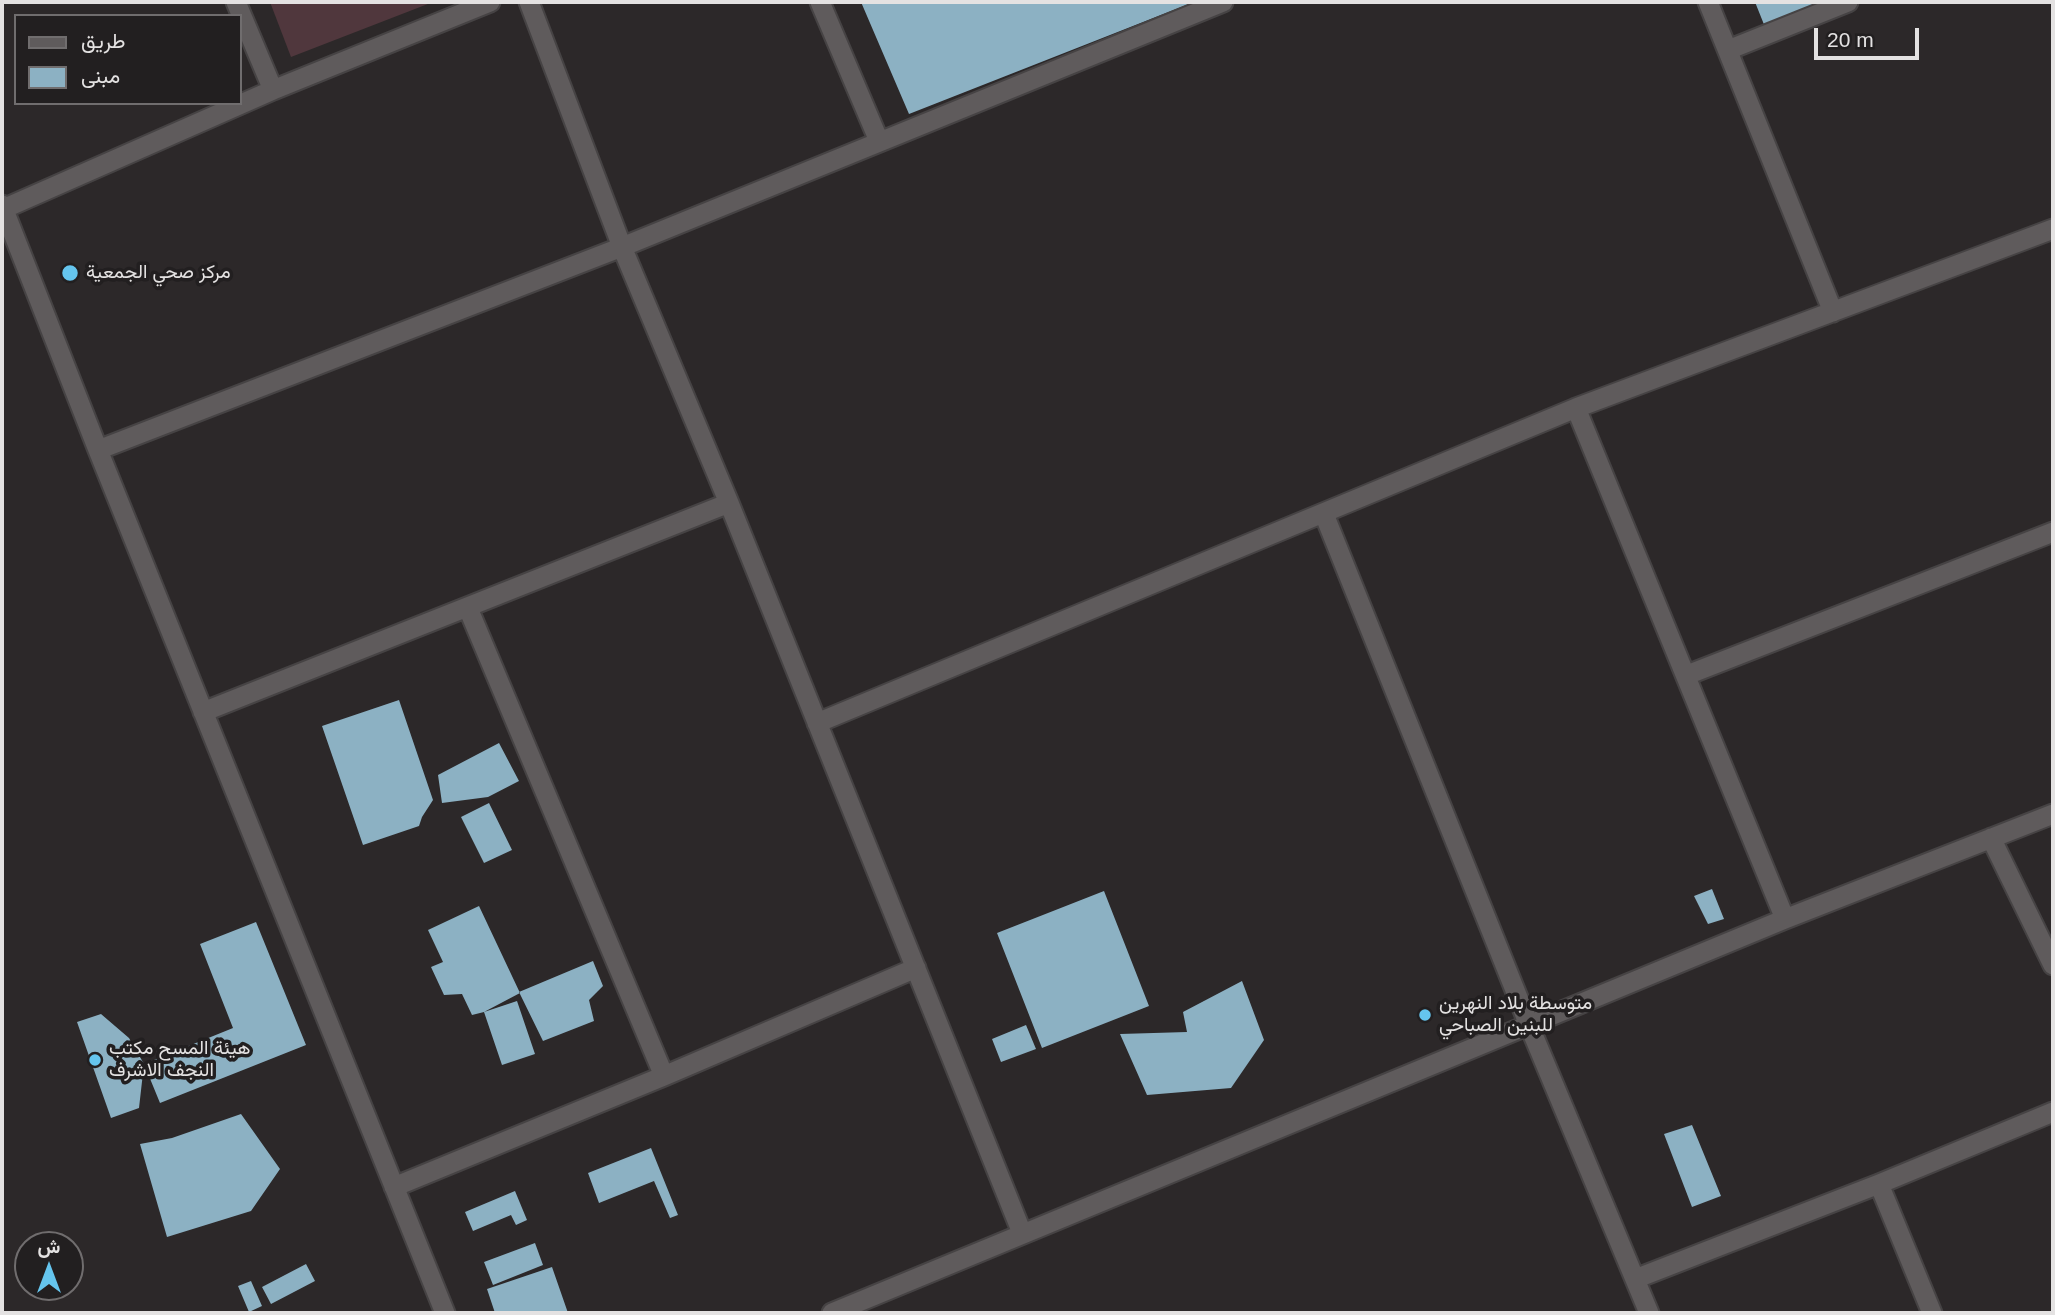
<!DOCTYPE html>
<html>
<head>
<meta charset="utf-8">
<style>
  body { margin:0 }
  #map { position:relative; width:2055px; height:1315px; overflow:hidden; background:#2c2829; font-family:Helvetica,Vazirmatn,sans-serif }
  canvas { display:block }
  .frame { position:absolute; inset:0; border:4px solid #e4e2e2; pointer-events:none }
  .legend { position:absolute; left:14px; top:14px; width:228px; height:91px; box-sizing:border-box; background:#221f20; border:2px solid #706d6e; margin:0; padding:9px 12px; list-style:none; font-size:21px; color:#e4e2e2 }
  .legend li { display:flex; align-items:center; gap:14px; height:35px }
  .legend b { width:35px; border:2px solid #706d6e }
  .north { position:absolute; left:14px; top:1231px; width:70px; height:70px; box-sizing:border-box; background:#221f20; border:2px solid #706d6e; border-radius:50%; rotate:0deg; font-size:19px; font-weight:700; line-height:28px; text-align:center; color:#e4e2e2 }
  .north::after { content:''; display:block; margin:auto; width:24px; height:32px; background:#65c5ee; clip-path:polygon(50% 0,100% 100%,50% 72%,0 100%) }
  .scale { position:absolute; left:1814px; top:28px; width:105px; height:32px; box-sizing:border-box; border:4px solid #e4e2e2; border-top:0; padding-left:9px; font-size:21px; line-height:24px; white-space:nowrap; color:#e4e2e2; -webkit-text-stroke:5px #221f20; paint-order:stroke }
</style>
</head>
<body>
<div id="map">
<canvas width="2055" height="1315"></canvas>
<div class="frame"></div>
<ul class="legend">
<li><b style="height:9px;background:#5f5b5c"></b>طريق</li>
<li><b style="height:19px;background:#8cb1c3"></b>مبنى</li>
</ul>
<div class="north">ش</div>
<div class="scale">20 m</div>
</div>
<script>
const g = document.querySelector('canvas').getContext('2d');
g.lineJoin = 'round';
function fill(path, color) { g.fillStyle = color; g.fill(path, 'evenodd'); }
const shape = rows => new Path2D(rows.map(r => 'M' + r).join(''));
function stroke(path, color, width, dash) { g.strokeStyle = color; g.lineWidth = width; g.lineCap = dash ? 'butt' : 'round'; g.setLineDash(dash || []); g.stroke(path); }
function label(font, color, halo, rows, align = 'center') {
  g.font = font + ' Helvetica,Vazirmatn,sans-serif'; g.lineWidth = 7; g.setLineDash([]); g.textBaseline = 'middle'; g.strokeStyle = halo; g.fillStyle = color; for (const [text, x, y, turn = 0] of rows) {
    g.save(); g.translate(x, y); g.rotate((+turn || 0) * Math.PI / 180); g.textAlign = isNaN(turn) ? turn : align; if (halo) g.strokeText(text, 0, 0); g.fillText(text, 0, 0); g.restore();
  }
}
const green = shape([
  [270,2,433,2,291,57]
]);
const building = shape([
  [861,2,1194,2,909,114],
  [1755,2,1827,2,1765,27],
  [399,700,433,800,422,817,419,826,363,845,322,726],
  [499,743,519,781,488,797,442,803,438,775],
  [489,803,512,850,484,863,461,817],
  [1712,889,1724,919,1708,924,1694,896],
  [1104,891,1149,1006,1042,1048,997,933],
  [479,906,520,993,484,1012,517,1001,535,1054,502,1065,484,1012,472,1015,462,994,444,995,431,967,443,962,428,930],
  [256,922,306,1045,160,1103,144,1064,233,1028,200,944],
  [593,961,603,986,589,1000,594,1021,543,1041,519,992],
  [1242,981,1264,1040,1231,1088,1147,1095,1120,1034,1187,1032,1183,1012],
  [101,1014,129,1038,144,1064,139,1108,111,1118,77,1022],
  [1026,1025,1036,1049,1001,1062,992,1039],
  [241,1114,280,1169,251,1211,167,1237,140,1144,172,1138],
  [1692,1125,1721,1196,1692,1207,1664,1134],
  [651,1148,678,1215,670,1218,654,1181,599,1203,588,1173],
  [515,1191,527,1220,516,1225,511,1215,473,1231,465,1212],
  [535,1243,543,1265,493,1285,484,1262],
  [306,1264,315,1281,271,1304,262,1287],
  [552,1267,568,1313,495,1313,487,1289],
  [251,1281,262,1306,249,1312,238,1286]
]);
const minor = shape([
  [236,2,273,90],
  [529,2,622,247,729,503,1022,1233],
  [820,2,879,141],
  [1708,2,1833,312],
  [1728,50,1848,2],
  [2,205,98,450,445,1313],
  [3,209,273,90,490,2],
  [1576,408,1785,919],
  [98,450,622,247,1223,2],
  [1324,514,1529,1025,1649,1313],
  [468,608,664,1076],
  [1687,675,2053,532],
  [203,712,729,503],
  [817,723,1576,408,2053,229],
  [1991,838,2053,965],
  [1879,1184,1932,1313],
  [394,1187,664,1076,916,968],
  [1635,1279,1879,1184,2053,1112],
  [832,1313,1785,919,2053,814]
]);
const markers = [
  [70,273,9,"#65c5ee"],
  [1425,1015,7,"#65c5ee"],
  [95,1060,7,"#65c5ee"]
];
const poiNames = [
  ["مركز صحي الجمعية",86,273],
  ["متوسطة بلاد النهرين",1439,1004],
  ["للبنين الصباحي",1439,1026],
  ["هيئة المسح مكتب",109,1049],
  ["النجف الاشرف",109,1071]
];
fill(green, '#50373d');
fill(building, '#8cb1c3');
stroke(minor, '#464344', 23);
stroke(minor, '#5f5b5c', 19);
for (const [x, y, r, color] of markers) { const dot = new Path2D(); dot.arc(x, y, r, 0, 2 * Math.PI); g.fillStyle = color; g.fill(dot); stroke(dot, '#221f20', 2.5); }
label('19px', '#e4e2e2', '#221f20', poiNames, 'left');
</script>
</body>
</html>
